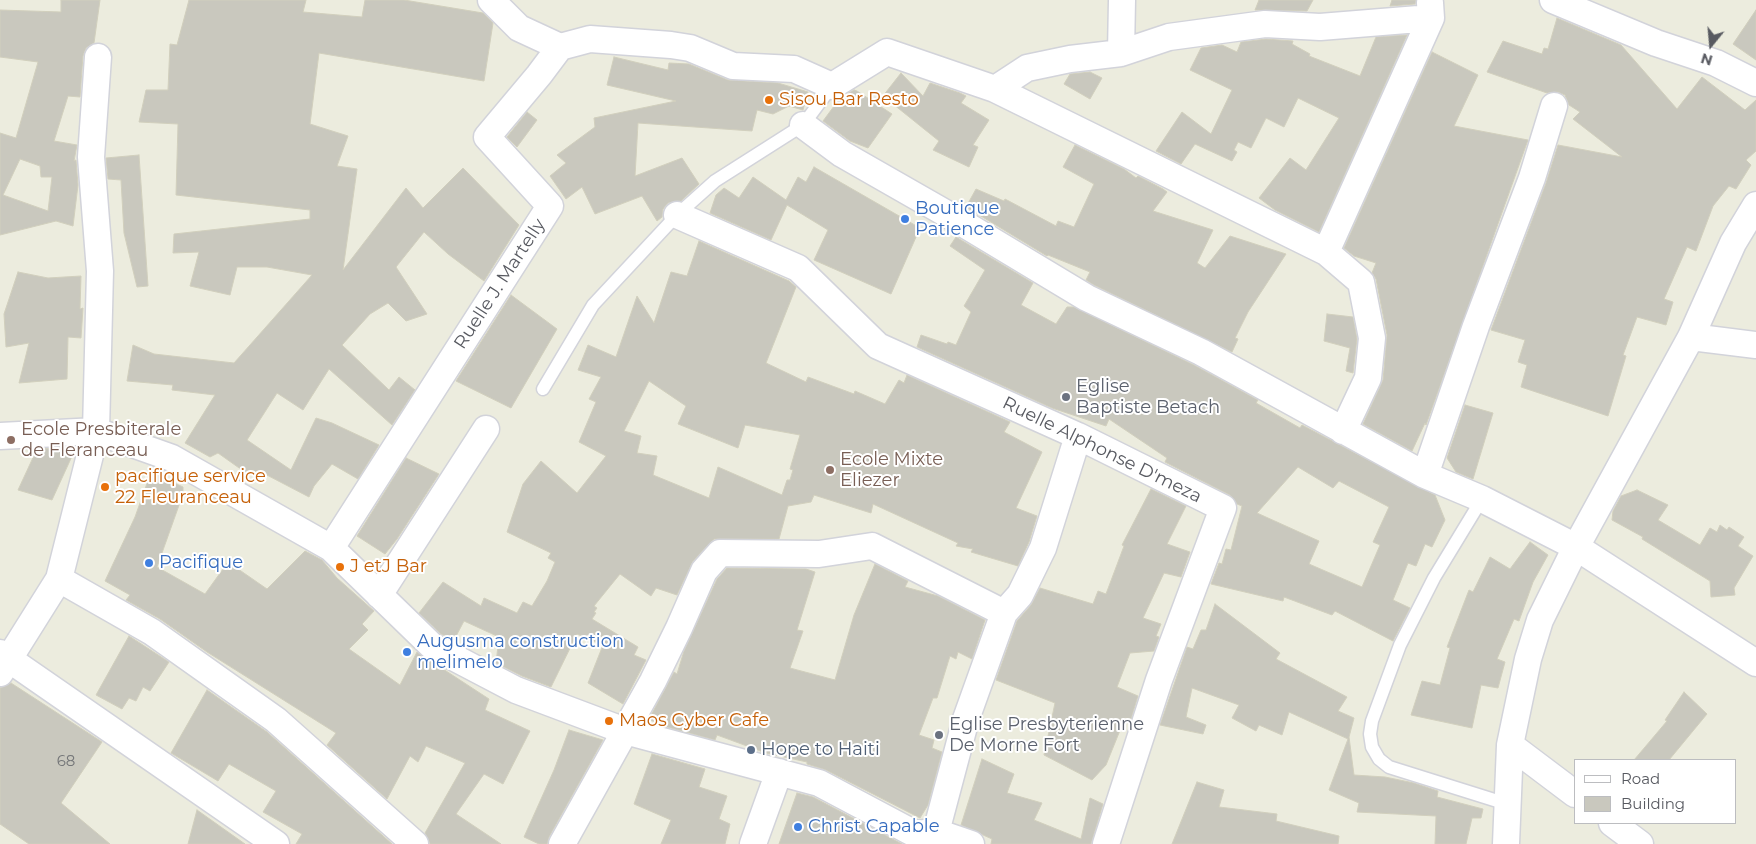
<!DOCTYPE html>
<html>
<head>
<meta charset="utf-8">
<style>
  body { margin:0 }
  #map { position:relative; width:1756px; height:844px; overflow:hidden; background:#ececde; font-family:Montserrat,sans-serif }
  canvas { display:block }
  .legend { position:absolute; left:1574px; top:759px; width:162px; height:65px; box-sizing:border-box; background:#fff; border:1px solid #bcbdc0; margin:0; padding:6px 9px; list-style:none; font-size:15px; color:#585a61 }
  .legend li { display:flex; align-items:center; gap:10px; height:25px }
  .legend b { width:25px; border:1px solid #bcbdc0 }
  .north { position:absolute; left:1686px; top:20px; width:50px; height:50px; -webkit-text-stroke:4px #fff; paint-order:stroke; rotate:197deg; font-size:14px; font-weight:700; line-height:20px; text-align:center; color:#585a61 }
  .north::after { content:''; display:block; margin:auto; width:18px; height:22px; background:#585a61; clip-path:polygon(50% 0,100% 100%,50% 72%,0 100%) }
</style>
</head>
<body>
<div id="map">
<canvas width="1756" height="844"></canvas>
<ul class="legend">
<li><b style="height:6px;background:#fff"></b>Road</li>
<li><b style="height:14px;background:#c9c8be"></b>Building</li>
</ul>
<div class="north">N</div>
</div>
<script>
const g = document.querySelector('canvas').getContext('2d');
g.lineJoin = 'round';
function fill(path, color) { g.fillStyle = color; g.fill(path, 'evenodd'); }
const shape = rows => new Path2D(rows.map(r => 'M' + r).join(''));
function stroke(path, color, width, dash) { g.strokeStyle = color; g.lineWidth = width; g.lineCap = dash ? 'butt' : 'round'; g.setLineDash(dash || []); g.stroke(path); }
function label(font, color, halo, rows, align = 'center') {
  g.font = font + ' Montserrat,sans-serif'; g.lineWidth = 4; g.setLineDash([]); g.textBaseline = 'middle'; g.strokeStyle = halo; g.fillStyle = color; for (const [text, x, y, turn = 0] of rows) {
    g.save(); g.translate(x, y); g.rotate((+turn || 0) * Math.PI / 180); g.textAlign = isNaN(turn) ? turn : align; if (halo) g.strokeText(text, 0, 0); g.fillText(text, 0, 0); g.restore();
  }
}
const building = shape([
  [61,0,100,0,94,43,86,48,83,56,80,97,68,96,54,141,77,145,74,161,76,160,78,185,73,226,56,221,0,235,0,133,16,138,38,62,0,57,0,10,61,12,61,0],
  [20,159,40,166,41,177,52,177,48,211,3,195,20,159],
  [189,0,306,0,303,12,362,17,365,0,404,0,483,13,493,23,484,81,319,53,310,124,348,136,337,166,357,169,343,270,406,188,423,208,463,168,519,225,484,281,448,254,424,232,396,267,427,314,406,321,388,303,370,314,342,345,389,390,399,377,415,390,392,425,329,369,303,410,277,393,247,440,291,470,316,418,332,423,379,445,358,479,332,464,314,486,309,497,263,473,262,475,253,470,249,475,218,453,210,457,185,443,215,395,172,390,173,385,127,381,133,345,154,354,234,363,312,275,267,267,237,267,230,295,190,286,199,252,173,253,174,234,310,219,310,210,176,195,178,124,139,122,146,90,168,90,170,44,177,45,189,0],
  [1259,0,1313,0,1307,11,1255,10,1259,0],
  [1392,0,1416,0,1415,4,1390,6,1392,0],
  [1756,10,1756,60,1733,44,1756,10],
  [1557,18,1621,45,1677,109,1702,77,1745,110,1756,100,1756,151,1746,160,1751,165,1736,189,1729,186,1713,206,1696,251,1687,247,1664,299,1673,302,1666,325,1637,317,1623,355,1626,356,1608,416,1521,387,1527,365,1518,362,1525,340,1491,330,1546,183,1558,145,1622,157,1573,119,1580,112,1569,105,1565,95,1558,92,1547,93,1487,72,1503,41,1542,54,1544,48,1548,49,1557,18],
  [1407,35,1319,232,1275,210,1259,198,1290,158,1306,170,1339,118,1298,98,1284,127,1266,118,1251,148,1238,142,1234,150,1237,152,1232,161,1195,144,1181,164,1156,151,1182,112,1211,134,1232,90,1190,70,1201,48,1222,45,1237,52,1241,42,1266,39,1293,41,1292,44,1310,54,1309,56,1360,76,1376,37,1407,35],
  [1432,52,1478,75,1454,126,1528,140,1426,425,1425,423,1412,451,1363,424,1383,380,1387,335,1376,279,1372,273,1376,263,1354,256,1344,248,1432,52],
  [614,57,668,70,669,63,689,64,728,80,778,83,808,92,803,110,789,106,773,114,757,110,752,131,638,123,635,176,682,158,699,184,681,201,668,203,663,209,662,217,657,221,642,196,595,214,582,187,566,199,550,176,566,163,557,155,595,127,594,118,676,101,607,85,614,57],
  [1090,72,1102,78,1090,99,1064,84,1070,74,1090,72],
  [901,73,923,96,930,83,960,93,966,96,961,103,989,120,973,145,978,147,969,167,933,150,939,141,883,96,901,73],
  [854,90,857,91,892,114,868,148,850,141,823,121,840,98,854,90],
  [527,112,537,120,517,147,507,137,527,112],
  [1075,145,1124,169,1136,178,1138,176,1163,189,1167,192,1153,211,1213,230,1197,263,1205,268,1230,236,1286,254,1248,312,1235,338,1238,339,1232,352,1094,285,1086,280,1090,272,1048,255,1047,256,966,207,976,189,1004,201,1005,199,1056,226,1058,221,1074,227,1094,184,1063,167,1075,145],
  [139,155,148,286,137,287,124,233,121,180,108,179,106,158,139,155],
  [814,167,920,228,891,294,814,260,828,230,787,205,771,240,710,213,716,195,724,188,739,198,753,177,786,200,798,177,806,182,814,167],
  [956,237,1033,283,1021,305,1056,324,1067,307,1074,307,1194,365,1258,400,1256,403,1300,428,1302,425,1435,495,1445,520,1432,547,1425,544,1416,566,1408,563,1393,600,1410,608,1393,641,1335,611,1332,615,1284,597,1283,601,1211,584,1219,563,1222,564,1226,549,1231,550,1242,506,1237,504,1230,495,1165,462,1167,458,1109,419,1106,426,1052,408,917,347,921,335,947,344,948,342,956,345,971,312,964,306,985,270,950,246,956,237],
  [1298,467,1333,488,1339,481,1389,507,1373,542,1380,545,1362,587,1309,564,1319,541,1257,513,1298,467],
  [699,241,789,281,796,287,766,363,806,382,808,377,854,394,855,391,885,404,899,380,904,383,907,375,1010,422,1004,432,1042,452,1016,508,1037,516,1029,542,1018,566,971,552,973,549,956,546,958,543,873,504,871,513,814,495,811,502,788,506,779,539,714,539,693,561,677,595,656,588,651,596,620,574,594,606,597,608,594,612,596,613,592,619,638,647,634,655,646,660,623,704,588,683,603,645,577,634,551,687,522,676,496,663,499,637,464,621,454,640,441,634,419,613,443,582,481,606,484,598,517,613,523,602,532,606,547,581,555,562,548,558,551,553,507,532,523,484,541,461,577,493,606,456,579,442,596,402,589,399,601,377,578,370,588,345,616,357,637,296,654,323,671,272,687,276,699,241],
  [649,381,686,406,678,424,738,448,745,425,800,435,790,469,793,470,790,480,787,480,782,495,718,467,709,498,653,475,657,456,637,453,641,436,624,431,649,381],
  [18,272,48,278,81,276,80,309,83,308,81,338,68,337,67,379,19,383,29,343,6,347,4,314,18,272],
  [511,295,557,329,511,408,456,381,511,295],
  [1327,314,1353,317,1357,339,1353,373,1346,371,1350,348,1324,341,1327,314],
  [1465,405,1493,413,1473,479,1456,472,1447,458,1465,405],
  [73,447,73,454,52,500,18,490,37,449,73,447],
  [406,458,439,474,397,539,385,554,357,536,406,458],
  [151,472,183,487,183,494,157,567,205,594,228,562,267,589,305,551,322,560,337,578,374,611,362,624,368,630,349,649,400,685,417,652,489,699,485,710,530,731,503,784,484,774,456,814,501,844,430,844,425,833,465,763,426,746,418,762,410,756,387,799,327,745,336,733,207,652,160,619,126,600,130,595,105,581,135,517,151,472],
  [1151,489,1186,506,1167,544,1190,552,1181,577,1164,573,1143,618,1161,624,1156,636,1159,637,1154,651,1130,653,1117,687,1138,696,1131,719,1125,718,1106,765,1092,780,1044,755,1055,703,996,680,1017,621,1031,605,1040,588,1093,604,1098,591,1106,594,1124,546,1122,545,1151,489],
  [1637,490,1668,505,1658,520,1700,545,1710,528,1717,532,1720,525,1727,530,1729,527,1744,537,1738,546,1753,556,1734,588,1735,595,1711,597,1710,581,1642,539,1643,537,1612,520,1613,511,1621,496,1637,490],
  [1530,542,1548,555,1533,582,1519,621,1514,619,1497,659,1505,662,1498,688,1481,685,1472,728,1411,715,1422,681,1440,685,1450,648,1447,647,1469,590,1473,592,1490,557,1510,569,1530,542],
  [875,564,908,581,905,587,938,596,985,620,972,659,958,652,956,659,950,656,937,698,933,698,919,735,934,740,932,748,942,752,928,805,920,818,826,770,807,764,807,762,766,753,717,735,715,740,660,725,649,719,674,672,677,674,684,651,717,579,727,568,806,569,815,572,797,630,803,631,790,668,835,680,854,615,875,564],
  [1215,604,1280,653,1276,659,1347,697,1338,711,1354,718,1349,737,1354,775,1385,777,1414,783,1438,791,1437,797,1483,809,1481,818,1472,818,1466,844,1435,844,1436,816,1357,812,1359,803,1329,790,1348,739,1289,712,1282,735,1259,725,1256,731,1232,718,1239,705,1192,688,1186,717,1206,725,1203,734,1160,725,1187,647,1193,649,1201,630,1206,630,1215,604],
  [129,636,169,662,150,691,143,687,136,701,129,698,122,709,96,695,129,636],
  [11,683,102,742,61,803,110,844,29,844,0,824,0,688,11,683],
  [207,690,267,732,392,844,296,844,302,834,263,812,276,791,229,764,218,781,171,753,207,690],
  [1684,692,1707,714,1669,760,1634,760,1667,721,1665,720,1684,692],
  [569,730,603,740,549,837,547,844,539,844,524,837,554,770,569,730],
  [652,754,705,769,699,787,727,796,719,819,730,824,725,844,661,844,671,820,634,804,652,754],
  [982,759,1014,774,1007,793,1042,803,1034,820,1081,839,1090,798,1103,804,1091,844,991,844,992,839,961,825,982,759],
  [1197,782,1224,790,1219,807,1277,814,1276,821,1339,836,1338,844,1172,844,1197,782],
  [797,793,813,797,902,844,779,844,797,793],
  [197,810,245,844,188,844,197,810]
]);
const service = shape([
  [543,389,593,305,677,215,715,181,803,125,832,86],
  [1482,499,1434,578,1400,645,1372,721,1370,734,1372,747,1379,759,1389,767,1507,804]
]);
const minor = shape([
  [491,0,519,28,560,47],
  [1553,0,1656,43,1716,63,1756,83],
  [1121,53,1122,0],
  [995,89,1326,252,1361,282,1372,338,1368,378,1343,431],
  [803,125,842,154,954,218,1087,298,1201,352,1425,475,1482,499,1576,547,1756,663],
  [677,215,798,268,878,346,1078,436,1223,508,1159,680,1106,844],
  [1326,252,1431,18,1430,3],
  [1691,337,1756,345],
  [0,436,96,431,172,458,331,548,432,646,516,690,625,731,819,783,915,834,936,832,971,844],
  [1425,475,1476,326,1532,178,1554,106],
  [331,548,550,206,487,137,539,75,560,47,590,39,671,45,690,48,733,66,794,69,832,86,887,52,995,89,1027,68,1070,59,1121,53,1169,37,1265,24,1320,27,1431,18],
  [59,579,152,632,276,720,415,844],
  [379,595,486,429],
  [0,653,276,844],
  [0,673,59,579,96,431,100,271,91,157,98,57],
  [1510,745,1575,794],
  [1612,823,1640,844],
  [936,832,966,719,1004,613,1020,595,1043,548,1078,436],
  [562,844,653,681,679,628,704,571,720,553,819,554,872,546,1004,613],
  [753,844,779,772],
  [1506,844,1510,745,1528,659,1540,620,1576,547,1691,337,1733,243,1756,205]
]);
const markers = [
  [769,100,5,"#e8710a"],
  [905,219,5,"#3f7fe0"],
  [1066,397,5,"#6b7280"],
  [11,440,5,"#8d6e63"],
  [830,470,5,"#8d6e63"],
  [105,487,5,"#e8710a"],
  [149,563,5,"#3f7fe0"],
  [340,567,5,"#e8710a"],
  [407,652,5,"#3f7fe0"],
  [609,721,5,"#e8710a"],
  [939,735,5,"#6b7280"],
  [751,750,5,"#5c6f8a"],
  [798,827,5,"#3f7fe0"]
];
const numberNames = [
  ["68",66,762]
];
const foodNames = [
  ["Sisou Bar Resto",779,100],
  ["pacifique service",115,477],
  ["22 Fleuranceau",115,498],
  ["J etJ Bar",350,567],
  ["Maos Cyber Cafe",619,721]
];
const shopNames = [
  ["Boutique",915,209],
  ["Patience",915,230],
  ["Pacifique",159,563],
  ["Augusma construction",417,642],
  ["melimelo",417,663],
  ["Christ Capable",808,827]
];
const streetNames = [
  ["Ruelle J. Martelly",500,284,-57],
  ["Ruelle Alphonse D'meza",1102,450,26]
];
const worshipNames = [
  ["Eglise",1076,387],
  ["Baptiste Betach",1076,408],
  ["Eglise Presbyterienne",949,725],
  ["De Morne Fort",949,746]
];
const educationNames = [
  ["Ecole Presbiterale",21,430],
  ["de Fleranceau",21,451],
  ["Ecole Mixte",840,460],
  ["Eliezer",840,481]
];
const serviceNames = [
  ["Hope to Haiti",761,750]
];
fill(building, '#c9c8be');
stroke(building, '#d1cfbd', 1);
stroke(service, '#d2d3da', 15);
stroke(minor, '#d2d3da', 29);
stroke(service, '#fff', 12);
stroke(minor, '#fff', 26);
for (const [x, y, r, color] of markers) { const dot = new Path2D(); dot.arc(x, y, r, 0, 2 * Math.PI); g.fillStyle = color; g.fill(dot); stroke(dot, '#fff', 2); }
label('15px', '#747678', null, numberNames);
label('18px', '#c56008', '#fff', foodNames, 'left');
label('18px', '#366cbe', '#fff', shopNames, 'left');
label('18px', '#585a61', '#fff', streetNames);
label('18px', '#5b616d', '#fff', worshipNames, 'left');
label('18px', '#785e54', '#fff', educationNames, 'left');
label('18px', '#4e5e75', '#fff', serviceNames, 'left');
</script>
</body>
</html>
